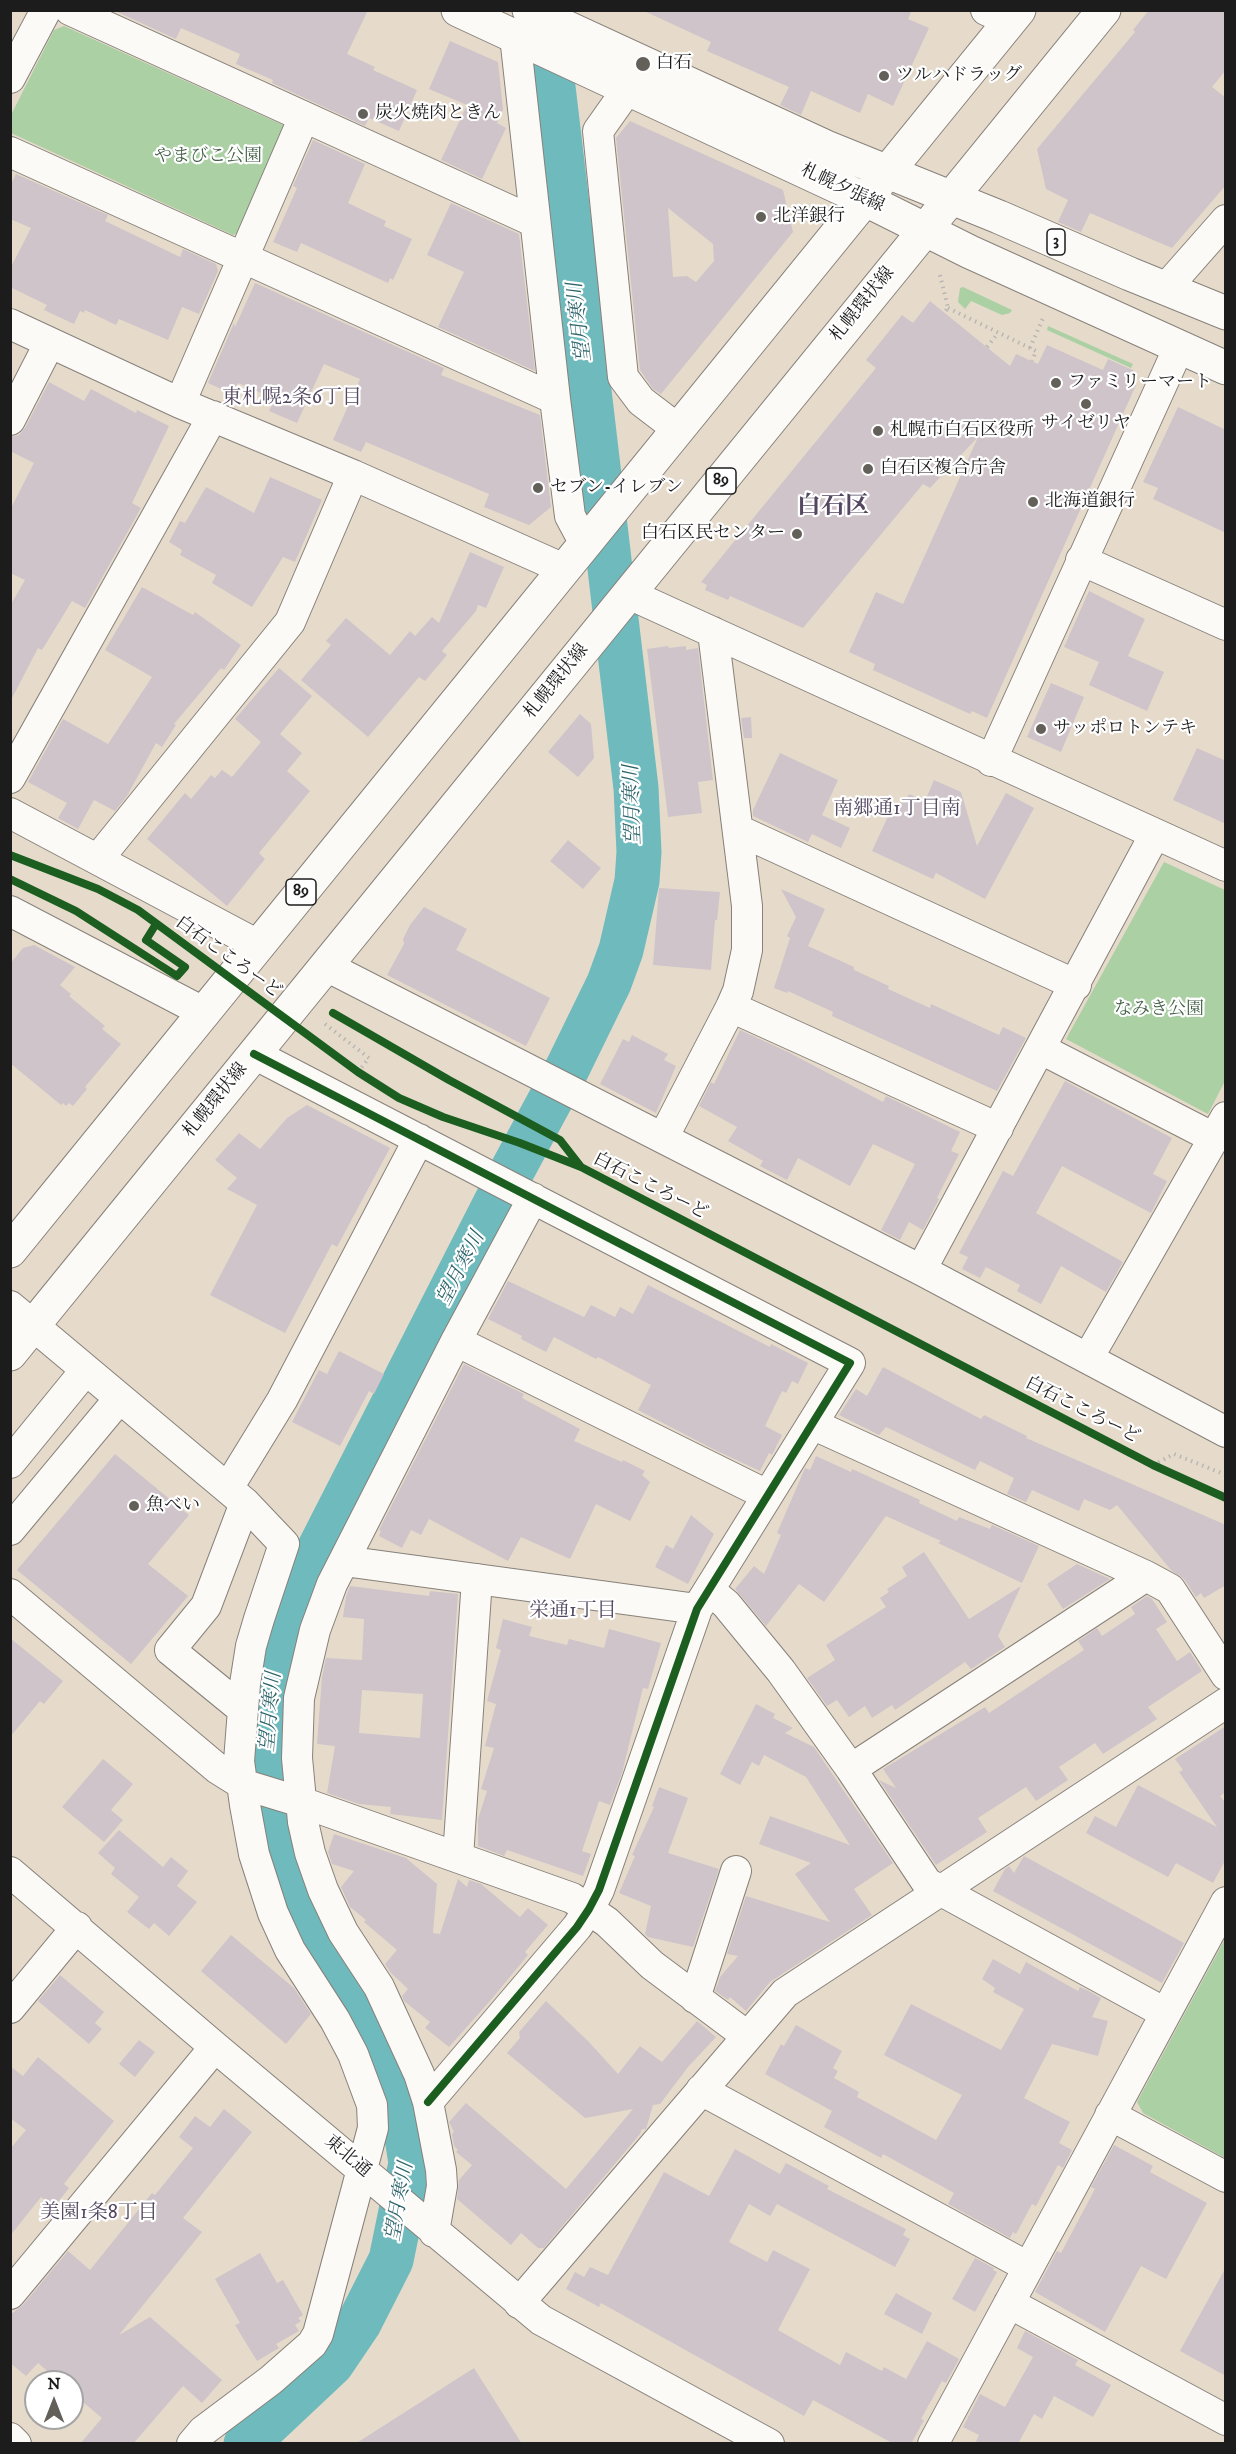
<!DOCTYPE html>
<html>
<head>
<meta charset="utf-8">
<style>
  body { margin:0 }
  #map { position:relative; width:1236px; height:2454px; overflow:hidden; background:#e6dbcb; font-family:"IM FELL DW Pica",serif }
  canvas { display:block }
  .frame { position:absolute; inset:0; border:12px solid #1c1c1c; pointer-events:none }
  .north { position:absolute; left:24px; top:2370px; width:60px; height:60px; box-sizing:border-box; background:#fff; border:2px solid #a4a4a4; border-radius:50%; rotate:0deg; font-size:16px; font-weight:700; line-height:24px; text-align:center; color:#1c1c1c }
  .north::after { content:''; display:block; margin:auto; width:21px; height:27px; background:#635f59; clip-path:polygon(50% 0,100% 100%,50% 72%,0 100%) }
</style>
</head>
<body>
<div id="map">
<canvas width="1236" height="2454"></canvas>
<div class="frame"></div>
<div class="north">N</div>
</div>
<script>
const g = document.querySelector('canvas').getContext('2d');
g.lineJoin = 'round';
function fill(path, color) { g.fillStyle = color; g.fill(path, 'evenodd'); }
const shape = rows => new Path2D(rows.map(r => 'M' + r).join(''));
function stroke(path, color, width, dash) { g.strokeStyle = color; g.lineWidth = width; g.lineCap = dash ? 'butt' : 'round'; g.setLineDash(dash || []); g.stroke(path); }
function label(font, color, halo, rows, align = 'center') {
  g.font = font + ' "IM FELL DW Pica","Noto Serif JP",serif'; g.lineWidth = 4.5; g.setLineDash([]); g.textBaseline = 'middle'; g.strokeStyle = halo; g.fillStyle = color; for (const [text, x, y, turn = 0] of rows) {
    g.save(); g.translate(x, y); g.rotate((+turn || 0) * Math.PI / 180); g.textAlign = isNaN(turn) ? turn : align; if (halo) g.strokeText(text, 0, 0); g.fillText(text, 0, 0); g.restore();
  }
}
const green = shape([
  [64,26,283,125,286,132,240,232,233,235,11,133,11,115,54,30],
  [963,287,1012,310,1010,313,1002,315,971,301,965,309,958,302,960,288],
  [1048,326,1133,364,1131,368,1047,330],
  [1164,862,1225,890,1225,1081,1208,1114,1066,1039],
  [1225,1939,1225,2158,1143,2113,1137,2102]
]);
const river = shape([
  [246,2444,332,2363,359,2323,391,2260,411,2163,403,2112,394,2075,370,2020,314,1932,287,1875,277,1838,268,1774,268,1713,274,1670,304,1579,513,1169,567,1069,609,983,621,950,637,881,639,852,636,788,544,11]
]);
const building = shape([
  [113,10,368,10,347,54,375,67,373,70,417,90,399,131,369,118,365,126,272,83,273,80,236,64,240,54,181,28,176,39],
  [642,10,912,10,908,19,929,28,893,106,868,94,860,113,811,91,801,115,780,105,789,87,707,51,711,42],
  [1149,10,1226,10,1226,70,1212,87,1226,98,1226,185,1172,248,1090,213,1081,232,1058,222,1068,200,1046,189,1037,149,1135,32,1133,30],
  [450,41,498,62,503,109,497,123,506,128,482,179,441,160,467,105,429,89],
  [630,121,783,190,793,232,661,394,653,389,640,370,616,138],
  [668,208,713,244,714,261,696,282,687,276,673,277],
  [313,140,365,164,348,203,386,221,384,226,412,239,393,280,390,278,388,283,301,243,297,252,273,242,297,188,293,186],
  [16,174,108,215,105,221,180,257,183,249,216,264,218,271,199,314,182,307,168,340,119,319,116,325,85,310,84,313,80,311,74,324,44,310,47,305,10,287,10,269,31,228,10,219,10,186],
  [451,203,519,234,535,371,438,327,464,272,427,255],
  [255,283,444,368,441,375,540,415,551,507,529,525,484,507,489,494,366,442,361,452,333,440,360,379,324,364,297,423,269,411,275,399,238,383,232,394,208,383,234,323,235,327],
  [930,301,1010,366,1016,354,1038,364,1047,345,1103,370,1108,359,1135,371,1129,382,1136,385,987,718,972,711,970,714,873,670,875,664,849,652,876,592,903,604,978,437,930,488,923,484,803,628,730,596,728,600,705,590,707,585,701,582,876,368,866,360,902,315,913,323],
  [49,382,84,401,91,389,136,413,137,410,169,426,132,503,141,508,85,608,72,601,42,650,38,648,10,702,10,606,25,580,10,573,10,510,34,463,10,451,10,437,19,435,25,428],
  [1178,407,1226,430,1226,533,1153,499,1158,488,1143,482],
  [270,477,322,500,295,562,283,557,252,607,212,583,216,575,180,555,182,550,169,542,180,521,185,523,206,487,254,513],
  [470,552,504,567,486,608,478,605,476,611,442,651,447,655,425,681,419,677,368,737,301,680,331,645,326,641,346,618,390,655,410,631,415,636,432,617,439,623],
  [142,587,193,615,195,612,241,645,224,670,221,668,174,724,176,725,162,747,156,743,127,796,115,811,94,800,78,829,58,818,67,803,28,782,63,719,108,744,152,677,105,650],
  [1089,591,1145,619,1128,656,1164,672,1147,711,1089,685,1099,662,1064,647],
  [668,646,669,648,686,646,686,650,698,648,713,780,698,782,702,813,668,817,647,649],
  [279,668,312,696,280,734,302,753,287,771,310,791,259,853,265,859,227,906,147,839,185,793,191,799,211,775,215,778,222,770,232,777,261,742,235,719],
  [1051,683,1084,697,1061,752,1027,737],
  [580,714,591,724,594,758,578,777,548,752],
  [751,717,752,738,744,738,741,718],
  [1197,748,1226,761,1226,824,1173,800],
  [780,753,838,780,822,815,850,828,841,848,812,834,808,842,753,816,753,810],
  [934,780,961,792,977,846,1006,793,1034,808,985,899,936,873,933,879,872,851,890,812,895,815,901,801,905,803,909,794,925,801],
  [568,840,601,868,583,889,550,861],
  [659,888,720,892,717,920,715,920,711,970,653,965],
  [781,889,825,909,808,946,854,967,854,970,889,986,888,989,930,1008,931,1004,999,1035,1003,1027,1026,1038,997,1091,832,1016,833,1012,788,991,787,993,774,988,790,938,787,936,796,917],
  [424,907,467,929,456,950,550,998,526,1046,387,975,404,944,403,939,410,925],
  [34,945,75,967,60,985,71,994,69,996,105,1026,102,1029,121,1044,85,1087,87,1089,73,1106,69,1103,66,1106,63,1103,61,1105,10,1063,10,964,23,948],
  [740,1030,788,1052,883,1102,886,1096,960,1132,951,1151,959,1154,937,1198,939,1199,923,1230,909,1222,900,1240,881,1230,915,1164,873,1144,850,1186,798,1158,787,1180,760,1166,763,1161,728,1141,737,1127,699,1106,711,1082,714,1084],
  [632,1035,668,1054,664,1060,676,1066,656,1113,600,1084,623,1039,629,1042],
  [1065,1081,1172,1138,1153,1174,1167,1181,1151,1213,1062,1166,1036,1213,1123,1262,1106,1292,1061,1266,1041,1304,1017,1291,1020,1285,986,1267,980,1278,962,1269,968,1257,959,1253,1003,1171,1013,1176],
  [307,1105,390,1148,337,1247,332,1244,285,1333,210,1295,257,1205,227,1189,237,1178,215,1160,239,1133,260,1149,287,1118],
  [508,1281,584,1317,591,1305,615,1317,620,1307,633,1314,648,1285,770,1347,771,1344,808,1363,798,1384,792,1381,786,1393,782,1391,765,1426,782,1435,772,1455,769,1453,760,1471,715,1450,638,1410,651,1385,598,1357,596,1359,554,1337,546,1352,521,1339,522,1336,488,1319],
  [339,1351,384,1374,374,1394,369,1391,340,1446,292,1422,319,1370,327,1374],
  [464,1364,524,1394,522,1398,580,1429,574,1441,622,1462,623,1460,645,1471,642,1475,650,1482,630,1521,596,1504,570,1559,521,1537,508,1561,429,1519,421,1535,411,1530,402,1548,379,1536,381,1531,379,1530],
  [883,1367,981,1419,984,1415,1027,1436,1026,1438,1226,1525,1226,1585,1204,1598,1201,1593,1196,1597,1184,1579,1171,1570,1117,1505,1110,1510,1084,1499,1079,1511,1032,1490,1026,1502,1007,1494,1014,1478,980,1461,975,1470,886,1427,879,1435,839,1415,856,1389,867,1396],
  [115,1454,189,1515,148,1564,188,1596,131,1664,17,1570],
  [816,1456,851,1472,852,1469,920,1500,919,1503,957,1521,959,1517,990,1529,992,1525,1039,1546,1022,1583,938,1543,941,1541,886,1516,824,1602,799,1584,766,1626,735,1589,754,1566,764,1574,781,1535,777,1533,796,1489,805,1468,810,1470],
  [691,1515,714,1534,688,1584,655,1567,666,1545,673,1549],
  [924,1552,969,1619,1021,1586,998,1636,1005,1647,971,1669,965,1662,895,1710,892,1705,872,1718,865,1706,849,1717,837,1700,827,1706,807,1678,835,1660,826,1645,886,1607,880,1598,889,1592,887,1589,907,1576,902,1567],
  [1077,1564,1110,1579,1063,1609,1047,1584],
  [350,1586,429,1596,430,1591,458,1594,442,1820,390,1814,391,1807,359,1804,327,1793,335,1746,317,1744,322,1677,326,1658,362,1660,364,1619,343,1617,346,1597],
  [362,1690,423,1694,420,1738,359,1733],
  [1147,1596,1152,1599,1167,1622,1156,1629,1177,1661,1190,1652,1202,1671,1148,1707,1157,1719,1103,1754,1095,1743,1059,1767,1068,1780,1036,1801,1026,1787,978,1818,987,1832,936,1865,879,1780,896,1788,883,1769,985,1707,989,1713,1084,1650,1078,1641,1097,1628,1102,1636,1135,1614,1131,1607],
  [503,1619,532,1627,529,1636,567,1645,569,1639,604,1648,609,1629,661,1643,648,1689,643,1688,622,1773,610,1805,599,1801,582,1851,591,1854,583,1876,507,1850,504,1856,478,1846,478,1819,487,1791,481,1789,494,1748,485,1746,496,1704,487,1701,501,1650,496,1648],
  [10,1638,63,1681,44,1704,40,1701,10,1737],
  [756,1704,775,1714,773,1718,793,1728,785,1733,814,1747,893,1863,854,1889,872,1915,770,1982,746,2011,730,1997,728,2000,715,1991,720,1977,738,1956,727,1954,746,1896,830,1922,795,1874,811,1863,759,1844,770,1816,850,1845,806,1777,764,1755,759,1766,752,1762,740,1785,720,1774],
  [1226,1726,1226,1792,1220,1796,1226,1803,1226,1859,1213,1883,1176,1863,1168,1877,1086,1833,1095,1816,1116,1827,1138,1785,1217,1827,1179,1772,1183,1770,1175,1759],
  [103,1759,133,1784,111,1810,123,1820,104,1842,62,1807],
  [659,1787,688,1798,668,1853,719,1869,693,1947,648,1937,645,1934,651,1906,619,1893,635,1856,632,1855,654,1807,652,1806],
  [119,1830,163,1867,171,1857,188,1871,177,1886,197,1902,169,1936,154,1923,149,1929,127,1912,139,1897,111,1874,115,1868,98,1853],
  [334,1834,406,1858,437,1884,433,1933,440,1934,458,1879,467,1887,469,1880,481,1884,520,1917,528,1908,548,1925,525,1952,528,1955,490,2001,449,2047,425,2028,430,2022,404,2001,402,1996,408,1989,391,1973,385,1964,397,1950,364,1922,366,1920,350,1907,341,1887,354,1871,332,1864,328,1852],
  [1024,1856,1184,1943,1162,1983,993,1891,1005,1869,1009,1866,1014,1873],
  [231,1935,294,1988,311,2014,286,2044,201,1971],
  [993,1959,1020,1974,1026,1962,1078,1991,1080,1987,1087,1990,1101,1998,1092,2017,1108,2021,1098,2056,1052,2044,1024,2098,1070,2122,1059,2143,1072,2150,1063,2168,1058,2165,1036,2206,1032,2204,1016,2234,1013,2232,1010,2238,948,2204,954,2193,883,2154,881,2158,824,2127,832,2111,765,2074,781,2044,784,2046,796,2025,842,2051,833,2068,838,2071,834,2078,859,2092,857,2097,936,2140,962,2095,884,2055,911,2004,1001,2050,1024,2009,993,1992,995,1988,982,1979],
  [60,1975,104,2012,95,2023,102,2029,89,2044,38,2001],
  [546,2001,588,2041,618,2074,640,2046,662,2062,697,2021,716,2037,688,2067,660,2104,653,2105,646,2129,642,2129,640,2134,544,2248,538,2248,521,2233,511,2245,457,2199,459,2180,472,2165,456,2152,458,2150,454,2146,452,2134,454,2132,449,2122,466,2103,566,2189,633,2109,585,2118,507,2053,520,2038,519,2032],
  [139,2040,155,2052,135,2077,119,2064],
  [38,2057,114,2121,64,2184,69,2188,54,2207,41,2197,10,2236,10,2149,26,2130,10,2118,10,2066,23,2076],
  [224,2109,252,2132,183,2218,202,2232,119,2335,150,2317,222,2380,202,2403,183,2386,133,2444,80,2444,102,2418,72,2393,72,2382,60,2382,38,2363,26,2376,10,2363,10,2315,23,2305,68,2251,90,2270,152,2193,155,2195,193,2148,179,2137,195,2116,210,2127],
  [1114,2145,1153,2166,1150,2172,1207,2203,1166,2279,1141,2266,1105,2332,1035,2292,1057,2251,1061,2253,1095,2189,1091,2187],
  [735,2149,780,2174,786,2163,829,2186,827,2189,906,2229,903,2235,910,2239,895,2267,777,2204,770,2216,749,2204,729,2242,767,2262,773,2250,810,2269,778,2330,840,2365,846,2352,882,2371,884,2367,906,2379,927,2341,959,2359,946,2383,942,2381,921,2419,924,2420,911,2444,894,2444,813,2400,804,2416,601,2303,599,2307,566,2289,575,2272,584,2277,590,2267,608,2275,664,2172,709,2196],
  [260,2253,277,2283,283,2280,303,2315,298,2318,301,2321,295,2325,299,2331,276,2344,279,2348,257,2361,235,2325,240,2323,215,2279],
  [975,2258,994,2268,993,2270,997,2272,975,2312,952,2299],
  [1226,2267,1226,2376,1180,2351],
  [896,2293,932,2313,922,2334,884,2314],
  [1025,2331,1078,2360,1075,2365,1111,2385,1093,2417,1054,2396,1042,2419,1034,2414,1018,2444,975,2444,979,2435,963,2427,980,2394,1005,2407,1033,2357,1017,2348],
  [474,2368,522,2444,355,2444]
]);
const path = shape([
  [940,275,948,308,944,313],
  [948,308,1036,351,1032,361],
  [987,347,998,333],
  [1030,348,1044,316],
  [325,1024,369,1058,358,1072],
  [1153,1465,1174,1454,1226,1475]
]);
const minor = shape([
  [70,10,535,222],
  [986,10,1010,21],
  [515,36,555,399,570,516,585,544],
  [10,78,46,10],
  [627,90,598,131,623,377,641,401,679,430],
  [10,152,555,399],
  [1166,288,1226,220],
  [10,324,180,403,353,475,564,569],
  [180,403,304,117],
  [10,420,49,344],
  [1081,560,1226,625],
  [629,594,1226,866],
  [991,761,1179,347],
  [10,778,213,416],
  [10,813,258,945],
  [738,830,1076,985],
  [98,859,290,622,353,475],
  [10,911,205,1013],
  [326,966,921,1270,1226,1432],
  [731,1007,998,1128],
  [1041,1049,1214,1138],
  [254,1054,850,1363,697,1609,599,1890,589,1909,577,1927,428,2102],
  [663,1138,731,1007,738,991,747,950,747,906,713,632],
  [921,1270,1155,834],
  [10,1306,245,1503,284,1544,259,1619,251,1646,245,1684,239,1761,245,1805,254,1854,273,1913,290,1950,335,2020,353,2054,372,2105,373,2128,318,2334,312,2344,271,2380,203,2431,192,2444],
  [456,1341,767,1495],
  [1088,1358,1226,1117],
  [812,1424,1146,1576,851,1769],
  [10,1463,85,1371],
  [228,1488,282,1400,419,1139],
  [10,1530,119,1399],
  [344,1561,697,1609],
  [1146,1576,1170,1589,1226,1675],
  [709,1590,726,1604,781,1671,851,1769,927,1883,1165,2013],
  [10,1594,218,1769,242,1784,301,1802,572,1898,607,1922,652,1965,747,2036],
  [241,1708,170,1650,206,1606,245,1503],
  [458,1857,477,1579],
  [10,1872,215,2047,541,2320,769,2444],
  [695,1998,736,1871],
  [10,2008,77,1927],
  [701,2090,1028,2267],
  [1110,2115,1226,2177],
  [434,2232,442,2186,441,2170,428,2102,419,2074,379,1987,343,1932,323,1890,310,1853,303,1822,297,1758,299,1698,315,1630,332,1584,456,1341,533,1198],
  [10,2294,215,2047],
  [519,2303,785,1993,1226,1703],
  [1009,2303,1226,2420],
  [10,2438,16,2444],
  [933,2444,1226,1902]
]);
const major = shape([
  [458,10,864,199,970,252,1226,368],
  [529,10,826,147,999,217,1130,274,1226,313],
  [10,1251,1019,10],
  [10,1354,1104,10]
]);
const cycleway = shape([
  [10,855,98,889,138,910,358,1072,399,1098,443,1117,520,1143,581,1167,1153,1465,1226,1498],
  [10,879,76,911,177,976,185,967,146,940,156,924],
  [333,1013,449,1080,560,1140,581,1167],
  [254,1054,850,1363,697,1609,599,1890,589,1909,577,1927,428,2102]
]);
const markers = [
  [643,64,8,"#635f59"],
  [884,76,6,"#635f59"],
  [363,114,6,"#635f59"],
  [761,217,6,"#635f59"],
  [1056,383,6,"#635f59"],
  [1086,404,6,"#635f59"],
  [878,431,6,"#635f59"],
  [868,469,6,"#635f59"],
  [538,488,6,"#635f59"],
  [1033,502,6,"#635f59"],
  [797,534,6,"#635f59"],
  [1041,729,6,"#635f59"],
  [134,1506,6,"#635f59"]
];
const shields = [
  [1056,242,18],
  [721,481,30],
  [301,892,30]
];
const shieldNames = [
  ["3",1056,242],
  ["89",721,481],
  ["89",301,892]
];
const poiNames = [
  ["白石",656,64],
  ["ツルハドラッグ",896,76],
  ["炭火焼肉ときん",375,114],
  ["北洋銀行",773,217],
  ["ファミリーマート",1068,383],
  ["サイゼリヤ",1086,424,"center"],
  ["札幌市白石区役所",890,431],
  ["白石区複合庁舎",880,469],
  ["セブン-イレブン",550,488],
  ["北海道銀行",1045,502],
  ["白石区民センター",785,534,"right"],
  ["サッポロトンテキ",1053,729],
  ["魚べい",146,1506]
];
const parkNames = [
  ["やまびこ公園",208,157],
  ["なみき公園",1159,1010]
];
const streetNames = [
  ["札幌夕張線",842,189,25],
  ["札幌環状線",863,305,-51],
  ["札幌環状線",557,682,-51],
  ["白石こころーど",228,958,36],
  ["札幌環状線",216,1101,-51],
  ["白石こころーど",650,1187,27],
  ["白石こころーど",1082,1411,27],
  ["東北通",347,2157,40]
];
const waterNames = [
  ["望月寒川",581,322,-97],
  ["望月寒川",634,805,-92],
  ["望月寒川",462,1269,-63],
  ["望月寒川",272,1712,-85],
  ["望月寒川",401,2202,-80]
];
const neighbourhoodNames = [
  ["東札幌2条6丁目",292,399],
  ["南郷通1丁目南",897,810],
  ["栄通1丁目",573,1612],
  ["美園1条8丁目",99,2214]
];
const districtNames = [
  ["白石区",833,508]
];
fill(green, '#abd0a4');
stroke(river, '#6fbabd', 45);
fill(building, '#cfc4c9');
stroke(minor, '#87817a', 32);
stroke(major, '#87817a', 35);
stroke(path, '#b8b6b3', 4, [1.5, 4.5]);
stroke(minor, '#fbfaf7', 30);
stroke(major, '#fbfaf7', 33);
stroke(cycleway, '#1b5e20', 8);
for (const [x, y, r, color] of markers) { const dot = new Path2D(); dot.arc(x, y, r, 0, 2 * Math.PI); g.fillStyle = color; g.fill(dot); stroke(dot, '#fff', 2); }
for (const [x, y, w] of shields) { const box = new Path2D(); box.roundRect(x - w / 2, y - 13, w, 26, 4.5); g.fillStyle = '#fff'; g.fill(box); stroke(box, '#1c1c1c', 1.5); }
label('bold 16px', '#1c1c1c', null, shieldNames);
label('18px', '#1c1c1c', '#fff', poiNames, 'left');
label('18px', '#426046', '#fff', parkNames);
label('18px', '#1c1c1c', '#fff', streetNames);
label('italic 20px', '#2c646a', '#fff', waterNames);
label('20px', '#534860', '#fff', neighbourhoodNames);
label('bold 24px', '#534860', '#fff', districtNames);
</script>
</body>
</html>
